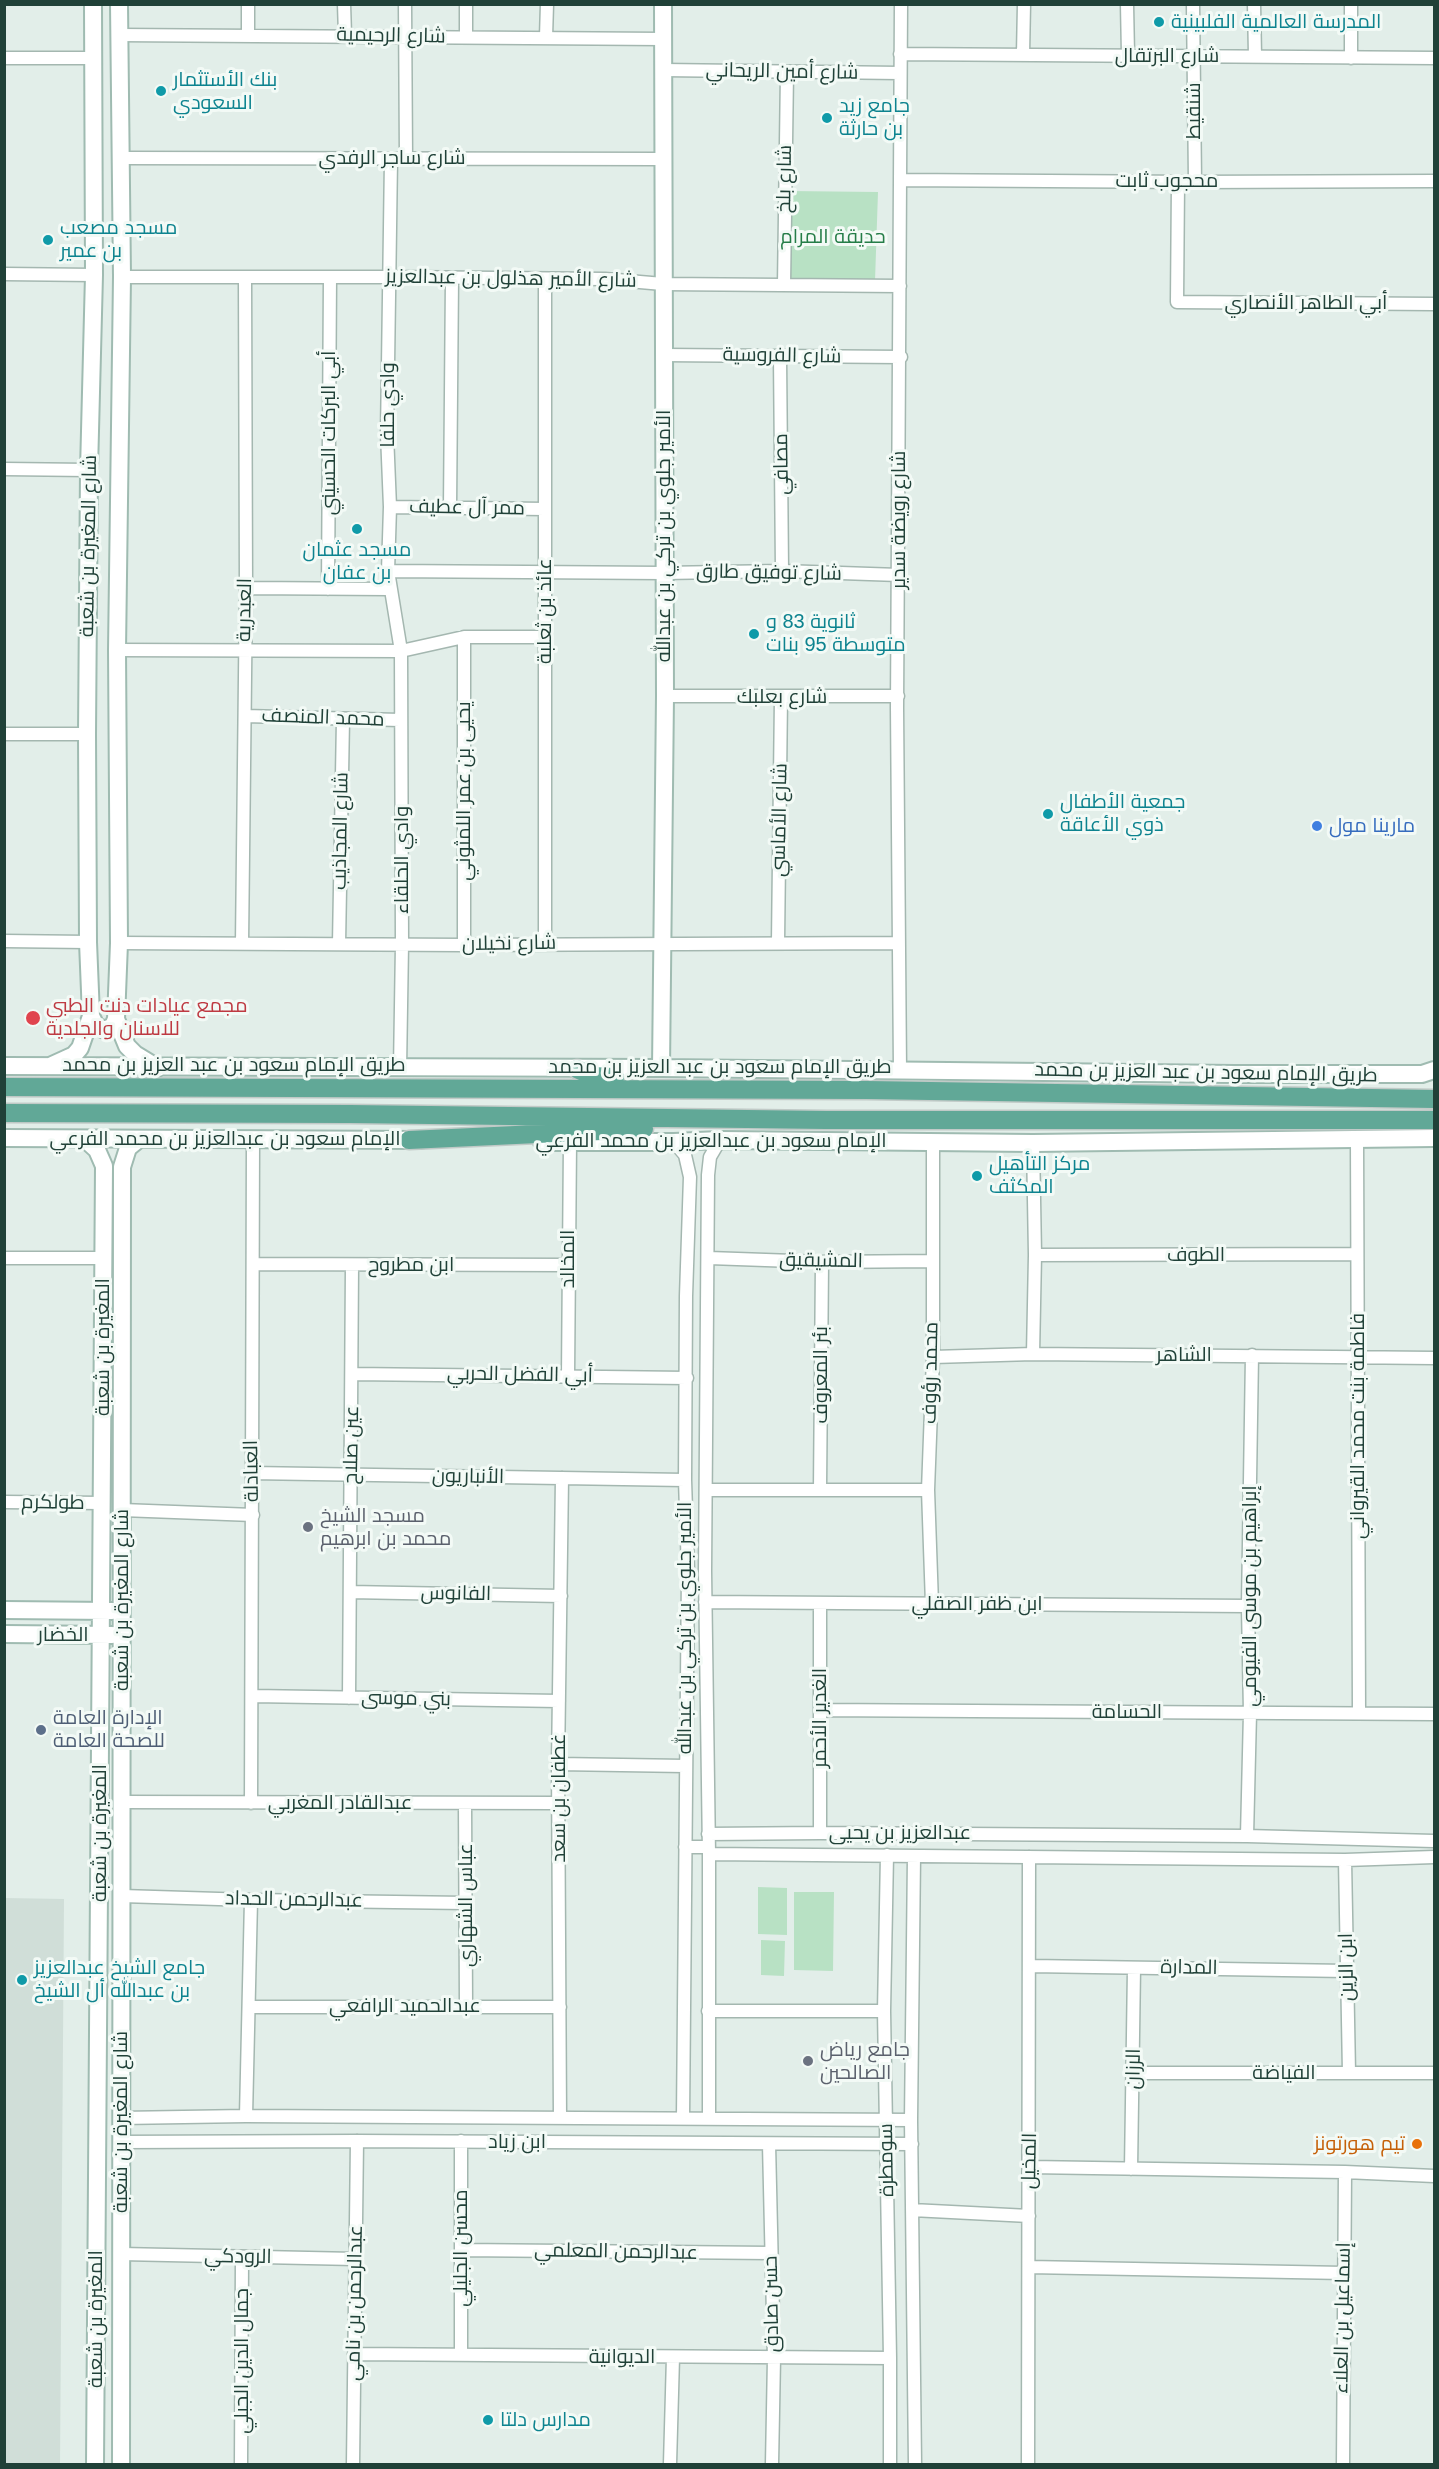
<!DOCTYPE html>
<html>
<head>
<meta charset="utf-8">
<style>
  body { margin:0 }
  #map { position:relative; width:1439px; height:2469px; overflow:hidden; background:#e2eee9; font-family:Helvetica,sans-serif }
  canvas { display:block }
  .frame { position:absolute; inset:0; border:6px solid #204138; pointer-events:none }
</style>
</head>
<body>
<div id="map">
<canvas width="1439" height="2469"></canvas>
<div class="frame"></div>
</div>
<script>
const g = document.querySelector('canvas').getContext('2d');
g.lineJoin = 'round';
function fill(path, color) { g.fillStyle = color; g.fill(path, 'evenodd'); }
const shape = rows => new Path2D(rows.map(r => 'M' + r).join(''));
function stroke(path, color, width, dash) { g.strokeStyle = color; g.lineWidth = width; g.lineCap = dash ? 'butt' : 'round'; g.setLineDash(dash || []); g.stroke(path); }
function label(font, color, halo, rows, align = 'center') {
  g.font = font + ' Helvetica,Cairo,sans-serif'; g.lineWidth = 6; g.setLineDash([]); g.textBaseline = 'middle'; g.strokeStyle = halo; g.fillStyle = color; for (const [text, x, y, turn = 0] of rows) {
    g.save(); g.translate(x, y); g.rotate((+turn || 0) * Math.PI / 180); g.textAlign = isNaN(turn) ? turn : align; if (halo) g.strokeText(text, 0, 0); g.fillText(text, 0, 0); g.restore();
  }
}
const built = shape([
  [5,1898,64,1899,60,2464,5,2464]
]);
const green = shape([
  [788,191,878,192,875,281,788,282],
  [758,1887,787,1888,787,1935,758,1934],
  [794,1892,834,1892,833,1971,794,1970],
  [761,1940,785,1941,784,1976,761,1975]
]);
const street = shape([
  [344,4,345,35],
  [405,4,406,159],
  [466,4,466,37],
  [1127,4,1128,55],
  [1193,4,1195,182],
  [1254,4,1255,56],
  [1351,4,1351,58],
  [119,35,663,39],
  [248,36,248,4],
  [546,37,547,4],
  [900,54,1434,58],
  [1023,54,1024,4],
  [4,58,92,58],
  [663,70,900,73],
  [121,158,662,159],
  [391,159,387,434,390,507,388,571,401,651,402,944,400,1069],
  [900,180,1195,182,1434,181],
  [1178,182,1177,302,1434,304],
  [4,274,94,275],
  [122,277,390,277,605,279,663,284,900,286],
  [784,285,787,72],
  [663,355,901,357],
  [780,357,782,571],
  [4,469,89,470],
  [390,507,545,509],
  [450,508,452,278],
  [388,571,663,573,782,571,899,575],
  [246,588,389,589],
  [328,589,330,277],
  [464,637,464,945],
  [117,650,401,651,464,637,545,637],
  [665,696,898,696],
  [245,716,400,720],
  [4,734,87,734],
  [4,941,88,942],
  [778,942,781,697],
  [119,943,464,945,899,943],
  [242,943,246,588,245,278],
  [545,943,545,279],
  [339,944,343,719],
  [900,1071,897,707,901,4],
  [1357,1140,1359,1713],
  [674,1142,685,1155,690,1177,686,1296,685,1480,688,1571,683,2118],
  [1035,1255,1357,1254],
  [4,1258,103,1258],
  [709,1258,822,1262,932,1261],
  [253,1264,568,1265],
  [1033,1354,1035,1255,1033,1143],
  [933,1357,1033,1354,1434,1358],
  [353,1374,687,1378],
  [568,1376,570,1142],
  [251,1473,685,1480],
  [820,1489,822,1262],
  [707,1490,928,1490],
  [4,1502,102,1503],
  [122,1510,253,1515],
  [350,1592,561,1596],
  [705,1602,1248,1606],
  [932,1604,928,1490,933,1357,933,1143],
  [253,1696,559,1701],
  [349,1698,352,1265],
  [820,1710,1434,1714],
  [558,1764,685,1766],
  [122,1802,558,1803],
  [251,1803,253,1140],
  [465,1804,466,2006],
  [820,1833,820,1604],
  [708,1834,820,1833,1247,1836,1434,1841],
  [1247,1836,1250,1713,1248,1606,1252,1355],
  [685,1847,708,1847],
  [709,1854,1345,1860,1434,1857],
  [887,1855,884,2011,890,2358,890,2464],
  [914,1856,911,2120,915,2464],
  [1345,1860,1349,2073],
  [122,1896,251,1900,466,1903],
  [1031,1966,1347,1971],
  [249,2007,560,2007],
  [708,2011,884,2011],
  [1134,2073,1434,2073],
  [246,2116,251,1900],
  [121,2118,246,2116,911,2120],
  [560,2118,558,1764,562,1478],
  [709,2118,709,1854,705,1571,708,1175,710,1157,720,1140],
  [121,2142,357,2141,912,2144],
  [769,2144,774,2358,772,2464],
  [1030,2167,1345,2172,1434,2176],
  [1131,2169,1134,1968],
  [912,2210,1029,2216],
  [462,2250,771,2253],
  [121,2254,355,2259],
  [1029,2267,1344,2273],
  [354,2354,890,2358],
  [461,2355,461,2141],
  [241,2464,242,2257],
  [353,2464,357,2141],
  [670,2464,673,2357],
  [1028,2464,1029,1857],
  [1343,2464,1345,2172]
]);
const secondary = shape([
  [119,4,122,277,117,650,119,943,116,1019,127,1046,135,1054,158,1068],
  [91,1016,96,1026,105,1030,113,1026,116,1019],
  [52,1065,74,1055,80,1048,91,1016,88,942,87,734,89,470,94,275,93,4],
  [4,1066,661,1068,1235,1074,1422,1074,1434,1070],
  [661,1068,665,696,663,4],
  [4,1138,421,1140],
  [85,1139,97,1150,104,1166,95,2464],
  [542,1142,674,1142,720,1140,1033,1143,1434,1138],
  [4,1610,112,1611],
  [4,1634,112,1635],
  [121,2464,122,1167,128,1148,139,1139]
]);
const primary = shape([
  [577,1069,592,1076,615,1077],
  [4,1087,867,1090,1434,1099],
  [4,1113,350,1114,826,1120,1434,1120],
  [409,1140,644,1129]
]);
const markers = [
  [1159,22,6,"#0f9aa8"],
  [161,91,6,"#0f9aa8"],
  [827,118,6,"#0f9aa8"],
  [48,240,6,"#0f9aa8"],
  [357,529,6,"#0f9aa8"],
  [754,634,6,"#0f9aa8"],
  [1048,814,6,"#0f9aa8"],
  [1317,826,6,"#3f7fe0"],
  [33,1018,8,"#e0444e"],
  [977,1176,6,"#0f9aa8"],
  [308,1527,6,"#6b7280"],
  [41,1730,6,"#5c6f8a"],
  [22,1980,6,"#0f9aa8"],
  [808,2061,6,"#6b7280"],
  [1417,2144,6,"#e8710a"],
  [488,2420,6,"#0f9aa8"]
];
const cultureNames = [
  ["المدرسة العالمية الفلبينية",1171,22],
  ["بنك الأستثمار",173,80],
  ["السعودي",173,103],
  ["جامع زيد",839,106],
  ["بن حارثة",839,129],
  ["مسجد مصعب",60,228],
  ["بن عمير",60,251],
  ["مسجد عثمان",357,550,"center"],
  ["بن عفان",357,573,"center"],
  ["ثانوية 83 و",766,622],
  ["متوسطة 95 بنات",766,645],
  ["جمعية الأطفال",1060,802],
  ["ذوي الأعاقة",1060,825],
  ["مركز التأهيل",989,1164],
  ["المكثف",989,1187],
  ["جامع الشيخ عبدالعزيز",34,1968],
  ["بن عبدالله أل الشيخ",34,1991],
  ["مدارس دلتا",500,2420]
];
const streetNames = [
  ["شارع الرحيمية",391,36,1],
  ["شارع البرتقال",1167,56],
  ["شارع أمين الريحاني",782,72,1],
  ["شنقيط",1194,111,-90],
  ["شارع ساجر الرفدي",392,158],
  ["شارع بلخ",785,179,-89],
  ["محجوب ثابت",1167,181],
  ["شارع الأمير هذلول بن عبدالعزيز",511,279,1],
  ["أبي الطاهر الأنصاري",1306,303],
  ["شارع الفروسية",782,356,1],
  ["وادي حلفا",388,405,-90],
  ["أبي البركات الحسيني",329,433,-90],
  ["مصافي",782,464,-91],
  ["ممر آل عطيف",467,508,1],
  ["شارع رويضة سدير",899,520,-90],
  ["الأمير جلوي بن تركي بن عبدالله",664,536,-90],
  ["شارع المغيرة بن شعبة",89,546,-89],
  ["شارع توفيق طارق",769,573,1],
  ["العبدرية",245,610,-89],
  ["عائذ بن ثعلبة",545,611,-90],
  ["شارع بعلبك",782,697],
  ["محمد المنصف",323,718,2],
  ["يحيى بن عمر اللمثوني",464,791,-90],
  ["شارع الأماسي",780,820,-89],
  ["شارع المجاذيب",341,831,-89],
  ["وادي الحلقاء",402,860,-90],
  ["شارع نخيلان",509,944,-1],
  ["طريق الإمام سعود بن عبد العزيز بن محمد",234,1065],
  ["طريق الإمام سعود بن عبد العزيز بن محمد",720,1067],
  ["طريق الإمام سعود بن عبد العزيز بن محمد",1206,1073,1],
  ["الإمام سعود بن عبدالعزيز بن محمد الفرعي",225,1139],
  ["الإمام سعود بن عبدالعزيز بن محمد الفرعي",711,1141],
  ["الطوف",1196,1255],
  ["المخالد",568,1259,-90],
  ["المشيقيق",821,1261,1],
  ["ابن مطروح",411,1265],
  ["المغيرة بن شعبة",103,1347,-90],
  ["الشاهر",1184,1355],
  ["محمد رؤوف",931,1373,-89],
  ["أبي الفضل الحربي",520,1375,1],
  ["بئر المعروف",821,1375,-90],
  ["فاطمة بنت محمد القيرواني",1358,1426,-90],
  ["عين صلاح",352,1445,-89],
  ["العبادلة",252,1471,-91],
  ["الأنباريون",468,1477,1],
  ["طولكرم",53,1503,1],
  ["الفانوس",456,1594,1],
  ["إبراهيم بن موسى الفيومي",1250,1596,-90],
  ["شارع المغيرة بن شعبة",122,1600,-90],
  ["ابن ظفر الصقلي",977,1604],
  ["الأمير جلوي بن تركي بن عبدالله",685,1628,-90],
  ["الخضار",63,1635],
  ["بني موسى",406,1699,1],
  ["الحسامة",1127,1712],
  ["الغدير الأحمر",820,1718,-90],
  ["غطفان بن سعد",559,1798,-90],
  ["عبدالقادر المغربي",340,1803],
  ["المغيرة بن شعبة",100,1833,-90],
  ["عبدالعزيز بن يحيى",900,1833],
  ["عبدالرحمن الحداد",294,1900,1],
  ["عباس الشهاري",466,1905,-90],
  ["ابن الزين",1347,1967,-91],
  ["المدارة",1189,1968,1],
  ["عبدالحميد الرافعي",405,2006],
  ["الرزان",1134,2069,-89],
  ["الفياضة",1284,2073],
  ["شارع المغيرة بن شعبة",121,2122,-90],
  ["ابن زياد",517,2142],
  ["سومطرة",887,2160,-91],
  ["المخيل",1030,2161,-89],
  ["محسن الجليلي",461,2248,-90],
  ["عبدالرحمن المعلمي",616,2252,1],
  ["الرودكي",238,2257,1],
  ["عبدالرحمن بن نامي",355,2303,-89],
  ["حسن صادق",772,2304,-91],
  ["إسماعيل بن العلاء",1343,2318,-89],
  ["المغيرة بن شعبة",96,2319,-90],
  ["الديوانية",622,2357],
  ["جمال الدين الجبلي",242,2361,-90]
];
const parkNames = [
  ["حديقة المرام",833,237]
];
const shopNames = [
  ["مارينا مول",1329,826]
];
const healthNames = [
  ["مجمع عيادات دنت الطبي",46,1006],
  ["للاسنان والجلدية",46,1029]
];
const worshipNames = [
  ["مسجد الشيخ",320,1516],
  ["محمد بن ابرهيم",320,1539],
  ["جامع رياض",820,2050],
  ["الصالحين",820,2073]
];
const serviceNames = [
  ["الإدارة العامة",53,1718],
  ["للصحة العامة",53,1741]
];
const foodNames = [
  ["تيم هورتونز",1405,2144]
];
fill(built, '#d0ded8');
fill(green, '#b8e1c4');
stroke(street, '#a4b7b0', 15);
stroke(secondary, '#9fbbb1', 20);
stroke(primary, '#c1cac7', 21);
stroke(street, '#fff', 12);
stroke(secondary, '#fff', 16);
stroke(primary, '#61a897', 18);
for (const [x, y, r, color] of markers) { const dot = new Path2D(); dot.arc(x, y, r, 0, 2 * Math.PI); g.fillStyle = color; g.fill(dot); stroke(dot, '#f3faf6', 2); }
label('20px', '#0d838f', '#f3faf6', cultureNames, 'left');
label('20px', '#204138', '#f3faf6', streetNames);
label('20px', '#257d48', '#f3faf6', parkNames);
label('20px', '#366cbe', '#f3faf6', shopNames, 'left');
label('20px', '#be3a42', '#f3faf6', healthNames, 'left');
label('20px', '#5b616d', '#f3faf6', worshipNames, 'left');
label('20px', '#4e5e75', '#f3faf6', serviceNames, 'left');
label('20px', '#c56008', '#f3faf6', foodNames, 'right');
</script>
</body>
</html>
